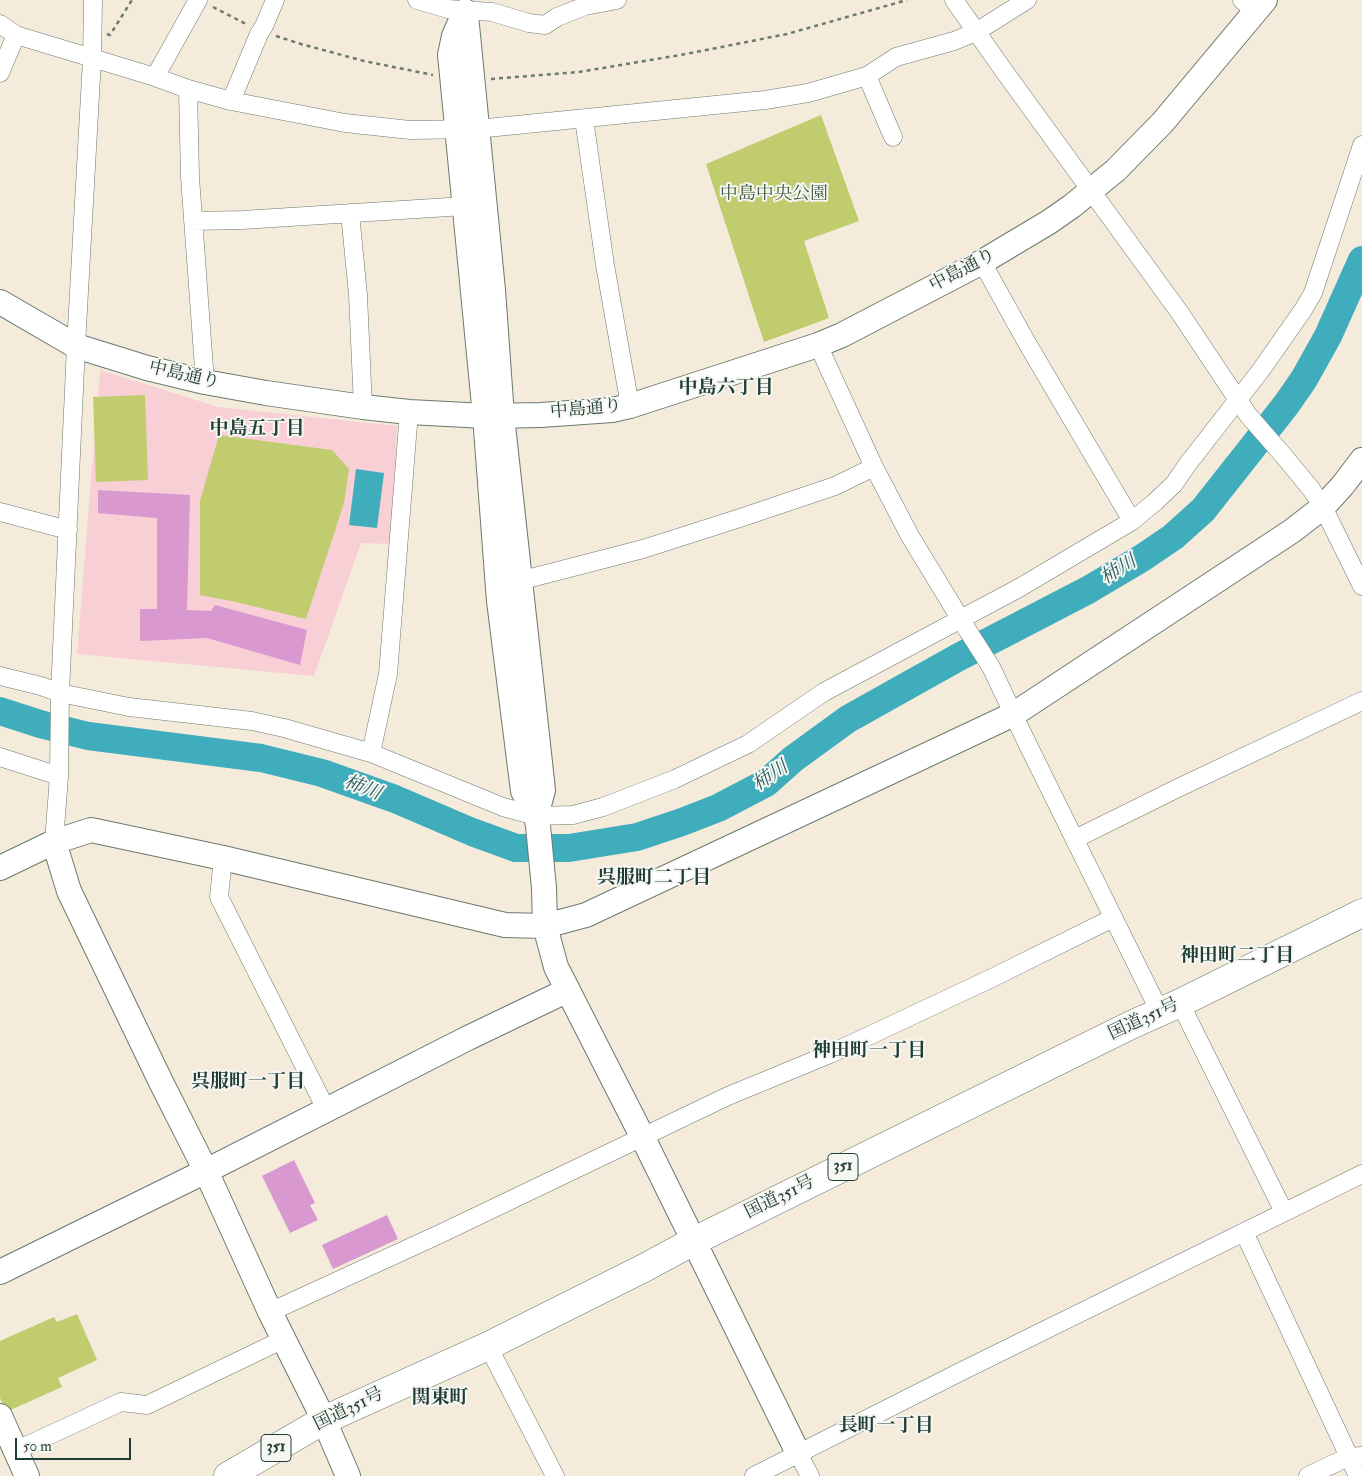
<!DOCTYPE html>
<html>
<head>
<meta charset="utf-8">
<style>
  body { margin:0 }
  #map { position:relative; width:1362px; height:1476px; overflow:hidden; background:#f4ebdb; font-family:"IM FELL Double Pica",serif }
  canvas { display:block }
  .scale { position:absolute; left:15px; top:1438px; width:116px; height:22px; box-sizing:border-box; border:2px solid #1f3d34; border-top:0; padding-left:6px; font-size:15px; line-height:18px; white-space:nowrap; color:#1f3d34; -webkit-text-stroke:4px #f6f6f2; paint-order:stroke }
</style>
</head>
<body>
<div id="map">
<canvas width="1362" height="1476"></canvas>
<div class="scale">50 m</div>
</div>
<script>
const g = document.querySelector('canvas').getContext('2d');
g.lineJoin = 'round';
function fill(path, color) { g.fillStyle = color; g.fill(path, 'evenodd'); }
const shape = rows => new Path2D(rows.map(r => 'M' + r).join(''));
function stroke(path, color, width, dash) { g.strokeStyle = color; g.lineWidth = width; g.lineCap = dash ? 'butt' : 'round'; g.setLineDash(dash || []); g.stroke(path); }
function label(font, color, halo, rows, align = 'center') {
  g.font = font + ' "IM FELL Double Pica","Noto Serif JP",serif'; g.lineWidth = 4; g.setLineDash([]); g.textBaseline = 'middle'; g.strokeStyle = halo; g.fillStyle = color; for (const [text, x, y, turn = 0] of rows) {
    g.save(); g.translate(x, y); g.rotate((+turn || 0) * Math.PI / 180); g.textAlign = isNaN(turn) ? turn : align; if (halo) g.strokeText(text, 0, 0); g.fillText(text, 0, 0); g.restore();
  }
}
const built = shape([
  [100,370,218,407,397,426,391,544,361,543,314,676,77,654]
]);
const green = shape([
  [821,115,859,221,804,241,829,318,764,342,706,164],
  [145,395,148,480,96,482,93,397],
  [219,435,332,450,349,469,344,503,306,619,236,602,200,595,200,501],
  [77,1314,97,1360,58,1378,62,1387,6,1412,0,1398,0,1341,54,1317,57,1322]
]);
const water = shape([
  [356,469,384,473,377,528,349,525]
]);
const river = shape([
  [0,711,40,724,88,736,261,758,322,773,395,799,472,832,516,848,569,848,637,837,682,822,718,808,766,783,793,759,848,719,957,658,1088,590,1142,558,1173,537,1203,510,1286,405,1304,379,1328,336,1362,260]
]);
const building = shape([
  [98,490,190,495,187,610,211,611,215,605,307,630,300,665,207,638,140,641,140,609,157,609,157,518,98,513],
  [294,1160,315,1203,310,1205,318,1220,290,1233,262,1176],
  [387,1215,398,1239,333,1269,322,1245]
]);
const path = shape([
  [213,7,246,24],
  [107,34,110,35,132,0],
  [276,36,301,44,364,61,433,75],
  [491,79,579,72,686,54,787,34,907,0]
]);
const street = shape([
  [417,0,448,9,492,12,529,23,545,25,557,17,585,6,617,0],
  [954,0,1004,71,1180,313,1248,415,1283,455,1311,489,1323,507,1362,586],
  [1242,0,1255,12],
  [0,24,16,35,155,77,188,89,231,101,345,123,410,130,477,129,765,100,808,93,867,76,896,57,954,41,976,32,1027,0],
  [0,73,16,35],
  [867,76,893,137],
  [155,77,198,0],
  [188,89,190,177,205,382],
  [231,101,259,34,264,26,275,0],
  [584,119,605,265,630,406],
  [350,213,358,295,363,407],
  [193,221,242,220,465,206],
  [982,262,1027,343,1132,521],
  [818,345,874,467,910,536,961,620,991,667,1027,743,1160,1012],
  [0,512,68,530],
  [519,581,643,549,740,518,835,486,874,467],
  [0,676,41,686,60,693,129,707,252,721,284,728,371,753,503,807,536,816,573,815,603,807,675,779,748,744,824,692,1019,588,1132,521,1155,502,1174,484,1187,465,1261,370,1303,310,1313,293,1362,145],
  [371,753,388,674,409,412],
  [0,757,59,776,54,842],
  [59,776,60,693,76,346,92,59,93,0],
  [1075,839,1178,788,1362,701],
  [223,858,219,897,326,1109],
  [1180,1003,1284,1212],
  [1244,1232,1358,1476],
  [270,1312,442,1233,728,1096,830,1054,992,978,1113,918],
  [488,1346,555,1476],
  [15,1451,121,1402,147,1405,284,1339],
  [799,1455,810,1476],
  [754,1476,962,1371,1362,1174],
  [1308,1476,1348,1457,1362,1456]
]);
const secondary = shape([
  [465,11,454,36,450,55,452,75,485,416,499,601,523,791,536,816,538,826,544,888,545,926,556,967,642,1136,799,1455],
  [466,15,493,290,502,416,543,790,536,816],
  [0,302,76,346,147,368,205,382,266,393,363,407,409,412,485,416,541,415,612,410,630,406,818,345,842,335,982,262,1049,222,1072,206,1116,170,1163,122,1265,0],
  [54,842,69,891,161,1082,206,1171,270,1312,324,1420,348,1476],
  [0,868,54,842,91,830,223,858,505,925,545,926,586,915,1014,714,1292,531,1323,507,1343,485,1362,460],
  [0,1272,206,1171,468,1038,568,990],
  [0,1416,27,1476]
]);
const highway = shape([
  [228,1476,324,1420,488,1346,644,1268,694,1241,1131,1025,1180,1003,1362,913]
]);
const shields = [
  [843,1167,30],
  [276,1448,30]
];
const shieldNames = [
  ["351",843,1167],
  ["351",276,1448]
];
const parkNames = [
  ["中島中央公園",774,195]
];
const streetNames = [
  ["中島通り",963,271,-28],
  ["中島通り",184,376,13],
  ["中島通り",586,410,-5],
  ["国道351号",1144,1020,-25],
  ["国道351号",780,1198,-26],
  ["国道351号",349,1410,-26]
];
const neighbourhoodNames = [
  ["中島六丁目",726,389],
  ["中島五丁目",257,430],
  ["呉服町二丁目",654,879],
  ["神田町二丁目",1237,957],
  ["神田町一丁目",869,1052],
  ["呉服町一丁目",248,1083],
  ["関東町",440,1399],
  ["長町一丁目",886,1427]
];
const waterNames = [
  ["柿川",1119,571,-32],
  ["柿川",771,777,-34],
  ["柿川",362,789,21]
];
fill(built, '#f7cfd5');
fill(green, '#c0cc6e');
fill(water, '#3fadbc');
stroke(river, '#3fadbc', 28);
fill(building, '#d998cf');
stroke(street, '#6a7a6e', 19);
stroke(secondary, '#6a7a6e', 26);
stroke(highway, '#6a7a6e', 29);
stroke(path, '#6a7a6e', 2.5, [4, 4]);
stroke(street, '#fff', 18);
stroke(secondary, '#fff', 24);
stroke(highway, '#fff', 28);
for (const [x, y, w] of shields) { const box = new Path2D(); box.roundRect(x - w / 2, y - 13.5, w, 27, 4); g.fillStyle = '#f6f6f2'; g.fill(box); stroke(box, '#1f3d34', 1); }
label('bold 16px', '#1f3d34', null, shieldNames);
label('18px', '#3f5a40', '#f6f6f2', parkNames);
label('18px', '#1f3d34', '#f6f6f2', streetNames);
label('bold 19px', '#1f3d34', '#f6f6f2', neighbourhoodNames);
label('italic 19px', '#295f5d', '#f6f6f2', waterNames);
</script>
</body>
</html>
